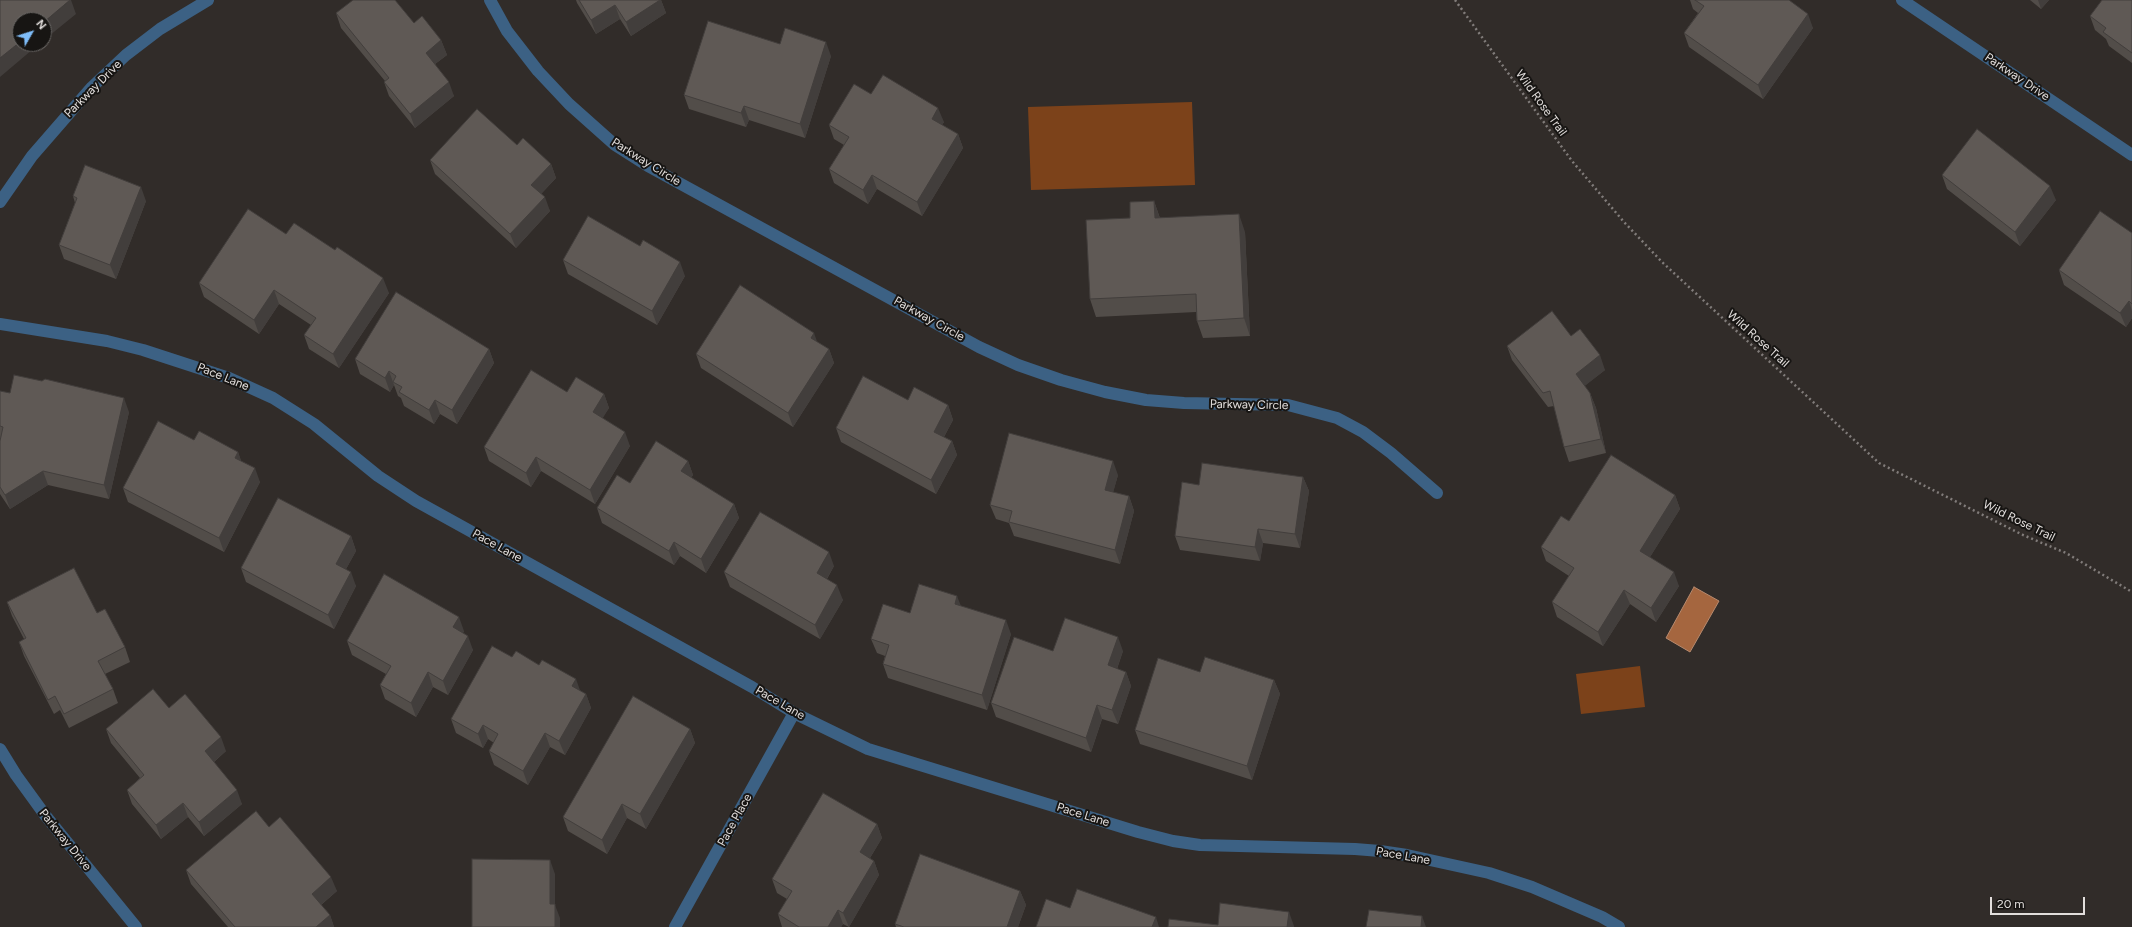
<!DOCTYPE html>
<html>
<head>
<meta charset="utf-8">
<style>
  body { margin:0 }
  #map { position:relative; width:2132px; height:927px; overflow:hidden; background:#312c29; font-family:Figtree,sans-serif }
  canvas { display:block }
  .north { position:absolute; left:12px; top:12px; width:40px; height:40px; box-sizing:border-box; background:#171513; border:1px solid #686563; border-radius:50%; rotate:51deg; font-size:11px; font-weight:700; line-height:16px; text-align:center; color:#e2dedc }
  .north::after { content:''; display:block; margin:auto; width:14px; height:18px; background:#7fbdf9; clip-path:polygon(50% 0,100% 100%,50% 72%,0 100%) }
  .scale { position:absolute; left:1990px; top:897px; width:95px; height:18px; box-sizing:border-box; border:2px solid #e2dedc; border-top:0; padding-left:5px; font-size:12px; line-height:14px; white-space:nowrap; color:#e2dedc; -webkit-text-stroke:3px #171513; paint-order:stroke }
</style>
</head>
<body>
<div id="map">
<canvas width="2132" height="927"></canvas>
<div class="north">N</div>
<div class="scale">20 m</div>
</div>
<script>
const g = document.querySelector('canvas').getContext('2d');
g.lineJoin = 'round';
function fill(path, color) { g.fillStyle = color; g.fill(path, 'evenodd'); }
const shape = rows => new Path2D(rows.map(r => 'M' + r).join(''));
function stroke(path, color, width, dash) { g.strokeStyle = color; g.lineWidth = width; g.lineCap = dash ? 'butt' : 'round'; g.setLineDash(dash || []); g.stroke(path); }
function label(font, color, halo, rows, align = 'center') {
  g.font = font + ' Figtree,sans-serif'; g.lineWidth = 4; g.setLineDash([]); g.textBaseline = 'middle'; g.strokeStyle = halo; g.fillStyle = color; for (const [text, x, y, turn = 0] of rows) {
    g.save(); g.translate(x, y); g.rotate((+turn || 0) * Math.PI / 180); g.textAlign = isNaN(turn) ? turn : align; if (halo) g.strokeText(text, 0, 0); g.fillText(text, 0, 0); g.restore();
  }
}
const green = shape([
  [1192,102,1195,185,1031,190,1028,107],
  [1640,666,1645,707,1581,714,1576,674]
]);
const water = shape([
  [1694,587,1719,601,1690,652,1666,638,1694,587]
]);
const path = shape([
  [1455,0,1572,161,1624,222,1662,262,1879,463,2023,535,2066,553,2132,592]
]);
const street = shape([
  [490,0,507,31,538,71,569,104,615,145,648,166,979,347,1018,365,1061,380,1105,392,1146,400,1184,403,1288,405,1337,418,1363,432,1391,453,1437,493],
  [1902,0,2132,155],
  [0,202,32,156,92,87,126,55,160,29,208,0],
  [0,324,107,341,143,350,229,378,273,398,314,424,378,476,416,501,752,687,794,713,868,749,1138,832,1173,841,1200,845,1355,849,1380,851,1407,855,1489,873,1532,887,1602,917,1619,927],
  [0,749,16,775,45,815,136,927],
  [675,927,794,713]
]);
const wall = shape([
  [576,0,661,0,666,13,631,36,620,19,596,34,577,3],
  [1690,0,1789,0,1813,28,1763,99,1689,47,1684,33,1698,13,1693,9],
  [2030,0,2049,0,2041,9],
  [2132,0,2132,63,2109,46,2106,39,2095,30,2090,16],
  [336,13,414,23,441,40,447,55,435,64,454,96,415,128,389,96,384,82,385,81,341,28],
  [780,44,831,56,805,138,749,120,746,127,689,109,684,95],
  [871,94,944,122,942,125,958,134,963,148,922,216,877,189,868,204,834,183,829,169,844,145,834,139,829,125],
  [517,145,551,164,556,178,541,194,550,211,516,248,435,174,430,160],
  [1942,175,2056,200,2020,246,1947,189],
  [73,196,146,201,116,279,64,259,59,245,75,203],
  [1154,201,1160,218,1245,232,1250,336,1203,338,1197,321,1196,312,1096,317,1090,299,1130,218],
  [2132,233,2132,318,2126,327,2064,285,2059,270],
  [286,234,389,293,339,368,309,349,304,335,311,325,279,304,259,334,204,297,199,283],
  [563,260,685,276,657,325,568,274],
  [1571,336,1605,370,1584,386,1590,393,1596,408,1606,453,1569,462,1564,447,1554,406,1548,407,1512,360,1507,346],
  [489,349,494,363,457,424,440,414,434,424,404,406,401,398,398,396,394,385,390,392,360,374,355,359],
  [829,349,834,363,793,427,701,368,696,354],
  [0,391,10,393,129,412,109,499,48,485,10,509,0,494],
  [567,392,604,394,609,408,602,418,630,446,595,504,541,471,531,487,489,461,484,447],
  [908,400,948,405,953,420,944,437,952,441,957,455,936,494,841,442,836,428],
  [194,440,238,452,241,461,260,482,224,552,128,502,123,488],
  [688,461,693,475,691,478,734,504,739,518,706,573,680,556,674,565,602,523,597,508,630,483],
  [1118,475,1113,492,1129,496,1134,511,1120,564,1014,536,1009,523,996,519,990,505],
  [1303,477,1309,491,1300,548,1263,543,1260,561,1180,550,1175,536,1199,485],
  [1675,495,1680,509,1650,557,1679,586,1656,622,1630,604,1603,646,1557,617,1552,602,1569,576,1546,561,1541,547,1569,521],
  [351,536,356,551,346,569,356,586,334,629,246,582,241,568],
  [834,566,827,579,843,600,820,639,730,587,724,572],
  [7,602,125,647,130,662,105,674,113,689,118,703,69,728,60,710,54,714,24,656,19,642,24,639,12,616],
  [961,606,1011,634,987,710,888,678,883,664,885,656,877,653,871,639,910,613],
  [464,631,463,633,473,650,448,695,433,687,416,717,385,699,380,685,386,674,352,655,347,641],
  [1053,651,1123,651,1117,669,1126,672,1131,686,1118,724,1102,719,1091,752,996,717,991,703],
  [512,657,586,694,591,708,565,755,550,747,528,785,494,765,489,751,494,743,488,739,483,748,456,733,451,719],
  [1200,672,1274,680,1280,694,1252,780,1140,744,1135,730],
  [106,729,226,751,214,762,242,804,204,836,188,817,161,839,132,804,127,790,140,778,111,743],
  [690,729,695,743,646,829,627,818,607,854,568,831,563,817],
  [877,824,882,838,870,858,874,861,879,875,849,927,843,924,841,927,782,927,778,914,787,899,777,893,772,879],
  [269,827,337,891,321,905,330,915,334,927,228,927,191,884,186,870],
  [1020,891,1026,905,1018,927,896,927,895,924]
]);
const shadedWall = shape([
  [70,0,71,0,76,14,44,40,44,22],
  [660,0,661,0,666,13,631,36,626,22],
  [2038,0,2049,0,2041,9],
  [615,5,620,19,596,34,591,20],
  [1808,14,1813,28,1763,99,1758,85],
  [441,40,447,55,431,67,426,53],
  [20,42,20,44,39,44,0,77,0,58],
  [826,42,831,56,805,138,800,124],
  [449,82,454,96,415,128,410,114],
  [744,106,749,120,746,127,741,113],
  [938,108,944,122,937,133,932,119],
  [958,134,963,148,922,216,917,202],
  [551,164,556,178,536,199,531,185],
  [872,175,877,189,868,204,863,190],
  [2050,186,2056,200,2020,246,2015,232],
  [141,187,146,201,116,279,110,265],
  [545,197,550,211,516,248,510,234],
  [1154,201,1160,219,1155,218],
  [1239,214,1245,232,1250,336,1244,318],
  [680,262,685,276,657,325,652,311],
  [383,278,389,293,339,368,333,354],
  [274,290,279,304,259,334,254,320],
  [2129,301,2132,311,2132,318,2126,327,2120,313],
  [814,333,819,347,811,338],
  [489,349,494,363,457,424,452,410],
  [829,349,834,363,793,427,788,413],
  [1600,355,1605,370,1581,389,1576,374],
  [389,371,394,385,390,392,385,378],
  [1590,393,1596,408,1606,453,1601,439],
  [604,394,609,408,598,426,593,412],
  [124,398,129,412,109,499,104,485],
  [435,400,440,414,434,424,429,410],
  [948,405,953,420,939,446,934,432],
  [625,432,630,446,595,504,590,490],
  [952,441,957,455,936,494,931,480],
  [238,452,243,466,235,458],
  [536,457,541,471,531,487,526,473],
  [688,461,693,475,686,486,681,471],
  [1113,461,1118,475,1110,504,1105,490],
  [255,468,260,482,224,552,219,538],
  [43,471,48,485,10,509,5,495],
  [1303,477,1309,491,1300,548,1295,534],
  [1675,495,1680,509,1645,565,1640,551],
  [1129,496,1134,511,1120,564,1115,550],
  [734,504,739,518,706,573,701,559],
  [1258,529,1263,543,1260,561,1255,547],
  [351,536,356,551,341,578,336,564],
  [674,542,680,556,674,565,669,551],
  [829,552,834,566,822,587,817,573],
  [351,572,356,586,334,629,328,615],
  [1674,572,1679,586,1656,622,1651,608],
  [837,585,843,600,820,639,815,625],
  [1624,590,1630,604,1603,646,1598,632],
  [957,596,963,611,955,604],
  [459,617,464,631,458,642,453,627],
  [1006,620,1011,634,987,710,982,695],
  [468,636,473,650,448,695,443,681],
  [1118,637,1123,651,1113,680,1108,665],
  [428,672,433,687,416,717,411,703],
  [1126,672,1131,686,1118,724,1112,710],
  [576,679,581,693,572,686],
  [1274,680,1280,694,1252,780,1247,766],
  [586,694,591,708,565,755,559,741],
  [1097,705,1102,719,1091,752,1086,738],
  [483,725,488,739,483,748,478,734],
  [690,729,695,743,646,829,640,814],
  [545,733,550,747,528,785,523,771],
  [221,737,226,751,210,765,205,751],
  [237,790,242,804,204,836,199,822],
  [183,803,188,817,161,839,156,825],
  [622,804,627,818,607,854,602,840],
  [877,824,882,838,865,866,860,852],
  [550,860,555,874,555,905,560,918,560,927,555,927,550,904],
  [874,861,879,875,849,927,843,913],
  [331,877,337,891,317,908,312,894],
  [1020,891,1026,905,1018,927,1007,927],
  [838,910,843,924,841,927,828,927],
  [1289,912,1294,926,1294,927,1287,927],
  [330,915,334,927,316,927],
  [1422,916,1426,927,1421,927],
  [1156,917,1159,927,1152,927]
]);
const building = shape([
  [0,0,70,0,44,22,44,20,20,20,20,42,0,58,0,0],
  [353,0,395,0,414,23,422,16,441,40,426,53,449,82,410,114,384,82,389,78,336,13,353,0],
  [579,0,660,0,626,22,615,5,591,20,579,0],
  [1695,0,1789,0,1808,14,1758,85,1684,33,1704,6,1695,0],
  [2102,0,2132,0,2132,53,2103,32,2106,28,2090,16,2102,0],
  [708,21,780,44,785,28,826,42,800,124,744,106,741,113,684,95,708,21],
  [883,75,938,108,932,119,958,134,917,202,872,175,863,190,829,169,849,137,829,125,854,84,871,94,883,75],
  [477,109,517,145,523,138,551,164,531,185,545,197,510,234,430,160,477,109],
  [1977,129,2050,186,2015,232,1942,175,1977,129],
  [85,165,141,187,110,265,59,245,77,198,73,196,85,165],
  [1154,201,1155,218,1239,214,1244,318,1197,321,1196,294,1090,299,1086,220,1130,218,1130,202,1154,201],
  [248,209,286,234,294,223,335,250,337,247,383,278,333,354,304,335,316,318,274,290,254,320,199,283,248,209],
  [2100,211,2132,233,2132,304,2129,301,2120,313,2059,270,2100,211],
  [588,216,640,246,643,240,680,262,652,311,563,260,588,216],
  [740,285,814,333,811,338,829,349,788,413,696,354,740,285],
  [396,292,489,349,452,410,435,400,429,410,399,392,402,387,393,382,396,376,389,371,385,378,355,359,396,292],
  [1552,311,1571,336,1580,329,1600,355,1576,374,1590,393,1601,439,1564,447,1550,391,1543,393,1507,346,1552,311],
  [531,370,567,392,576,377,604,394,593,412,625,432,590,490,536,457,526,473,484,447,531,370],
  [14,375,42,381,45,379,124,398,104,485,43,471,5,495,0,487,0,441,3,427,0,426,0,391,10,393,14,375],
  [863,376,908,400,914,387,948,405,934,432,952,441,931,480,836,428,863,376],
  [158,421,194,440,199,431,238,452,235,458,255,468,219,538,123,488,158,421],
  [1009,433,1113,461,1105,490,1129,496,1115,550,1009,522,1012,511,990,505,1009,433],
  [656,441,688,461,681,471,734,504,701,559,674,542,669,551,597,508,617,475,630,483,656,441],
  [1611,455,1675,495,1640,551,1674,572,1651,608,1624,590,1598,632,1552,602,1574,568,1541,547,1561,516,1569,521,1611,455],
  [1202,463,1303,477,1295,534,1258,529,1255,547,1175,536,1182,482,1199,485,1202,463],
  [278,498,351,536,336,564,351,572,328,615,241,568,278,498],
  [760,512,829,552,817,573,837,585,815,625,724,572,760,512],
  [74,568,97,613,105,609,125,647,98,661,113,689,64,714,55,696,48,700,19,642,26,638,7,602,74,568],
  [384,574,459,617,453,627,468,636,443,681,428,672,411,703,380,685,391,666,347,641,384,574],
  [919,584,957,596,955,604,1006,620,982,695,883,664,889,645,871,639,883,604,910,613,919,584],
  [1065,618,1118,637,1108,665,1126,672,1112,710,1097,705,1086,738,991,703,1014,637,1053,651,1065,618],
  [492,646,512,657,516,651,539,665,542,660,576,679,572,686,586,694,559,741,545,733,523,771,489,751,498,734,483,725,478,734,451,719,492,646],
  [1205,657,1274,680,1247,766,1135,730,1158,658,1200,672,1205,657],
  [153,689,169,708,185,694,221,737,205,751,237,790,199,822,183,803,156,825,127,790,144,775,106,729,153,689],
  [633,696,690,729,640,814,622,804,602,840,563,817,633,696],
  [823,793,877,824,860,852,874,861,843,913,838,910,828,927,799,927,778,914,792,891,772,879,823,793],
  [256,811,269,827,280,817,331,877,312,894,330,915,316,927,235,927,186,870,256,811],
  [920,854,1020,891,1007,927,904,927,895,924,920,854],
  [472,859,550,860,550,904,555,904,555,927,472,927,472,859],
  [1077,889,1156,917,1152,927,1036,927,1046,899,1070,908,1077,889],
  [1220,903,1289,912,1287,927,1168,927,1169,919,1218,925,1220,903],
  [1369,910,1422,916,1421,927,1366,927,1369,910]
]);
const streetNames = [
  ["Parkway Drive",2017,77,34],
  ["Parkway Drive",93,89,-45],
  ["Wild Rose Trail",1541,103,54],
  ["Parkway Circle",646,162,32],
  ["Parkway Circle",929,319,29],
  ["Wild Rose Trail",1758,339,42],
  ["Pace Lane",223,377,22],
  ["Parkway Circle",1249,405,1],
  ["Wild Rose Trail",2019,521,26],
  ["Pace Lane",497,546,29],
  ["Pace Lane",780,703,30],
  ["Pace Lane",1083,815,17],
  ["Pace Place",735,820,-61],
  ["Parkway Drive",65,840,51],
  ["Pace Lane",1403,856,10]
];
fill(green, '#7c421a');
fill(water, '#a5663f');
stroke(water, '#b78a6e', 1);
stroke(path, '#817c7a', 2.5, [2, 3]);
stroke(street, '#3c6184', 12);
fill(wall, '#524d49');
fill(shadedWall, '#423e3c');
fill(building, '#5f5955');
stroke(building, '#423e3c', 1);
label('12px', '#e2dedc', '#171513', streetNames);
</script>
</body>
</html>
